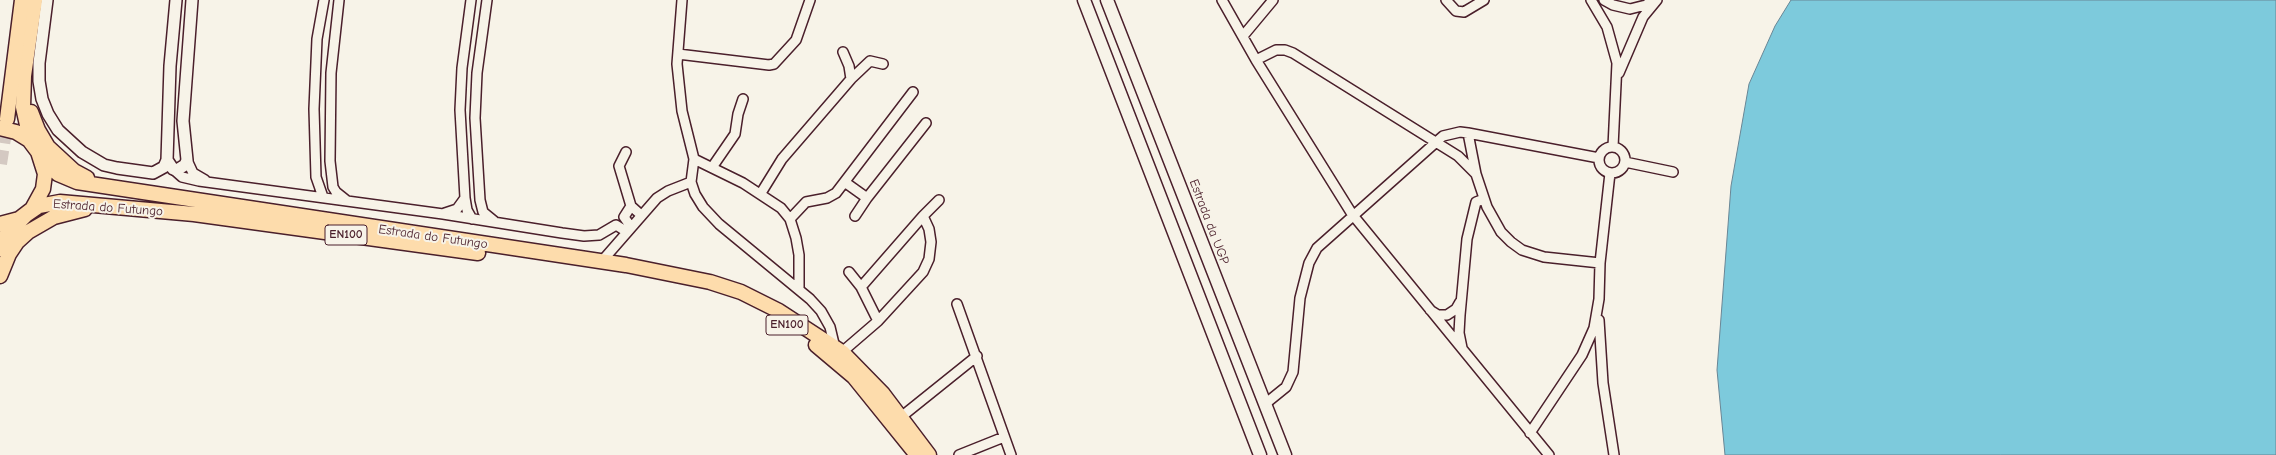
<!DOCTYPE html>
<html>
<head>
<meta charset="utf-8">
<style>
  body { margin:0 }
  canvas { display:block; background:#f7f3e8 }
</style>
</head>
<body>
<canvas width="2276" height="455"></canvas>
<script>
const g = document.querySelector('canvas').getContext('2d');
g.lineJoin = 'round';
function fill(path, color) { g.fillStyle = color; g.fill(path, 'evenodd'); }
const shape = rows => new Path2D(rows.map(r => 'M' + r).join(''));
function stroke(path, color, width, dash) { g.strokeStyle = color; g.lineWidth = width; g.lineCap = dash ? 'butt' : 'round'; g.setLineDash(dash || []); g.stroke(path); }
function label(font, color, halo, rows, align = 'center') {
  g.font = font + ' "Comic Neue",sans-serif'; g.lineWidth = 4; g.setLineDash([]); g.textBaseline = 'middle'; g.strokeStyle = halo; g.fillStyle = color; for (const [text, x, y, turn = 0] of rows) {
    g.save(); g.translate(x, y); g.rotate((+turn || 0) * Math.PI / 180); g.textAlign = isNaN(turn) ? turn : align; if (halo) g.strokeText(text, 0, 0); g.fillText(text, 0, 0); g.restore();
  }
}
const water = shape([
  [1791,0,2276,0,2276,455,1725,455,1717,370,1731,186,1749,84,1775,26,1791,0]
]);
const trunkTunnel = shape([
  [0,164,7,119]
]);
const minor = shape([
  [339,0,331,73,330,161,333,187,336,192,346,200],
  [471,0,462,68,460,110,465,198,467,210,472,219],
  [487,0,477,73,475,118,480,200,483,212,494,221],
  [682,0,677,64,682,111,694,159,691,182,695,194,703,207,719,224,810,299,821,311,830,327,835,348],
  [1222,0,1256,60,1352,214,1549,455],
  [1446,0,1456,11,1464,12,1484,0],
  [1591,0,1607,27,1617,63,1613,147],
  [1604,0,1613,5,1630,9,1646,5,1653,0],
  [1243,36,1273,0],
  [678,54,769,65,774,64,796,40,810,0],
  [1256,60,1276,50,1285,50,1293,53,1458,156,1476,174],
  [1619,73,1643,17,1657,0],
  [851,79,870,61,883,64],
  [1468,133,1476,174,1487,207,1501,232,1511,242,1522,250,1544,257,1600,263],
  '1599 160a13 13 0 1 1 26 0a13 13 0 1 1-26 0Z',
  [626,152,619,166,631,206,641,215],
  [694,159,743,183,781,208,790,219,796,238,799,255,799,289],
  [187,160,193,173,205,180],
  [1625,162,1673,172],
  [713,166,735,134,738,114,743,99],
  [173,169,182,177,199,181,443,214,562,233,584,236,599,235,616,225,627,232],
  [846,183,867,198,926,123],
  [761,193,782,159,851,79,849,66,843,52],
  [323,197,316,177,314,109,317,39,324,0],
  [631,206,624,217,631,227],
  [445,213,457,209,465,198],
  [855,216,867,198],
  [923,216,939,200],
  [790,219,806,202,827,198,836,193,913,92],
  [602,261,657,198,668,191,691,182],
  [849,272,861,287,878,321],
  [957,304,1011,455],
  [1430,310,1438,315,1447,315,1456,309,1460,302],
  [1599,320,1603,383,1614,455],
  [1462,348,1459,333,1460,315,1467,239,1476,202,1484,199],
  [842,352,878,321,923,272,929,259,931,242,929,229,923,216,861,287],
  [1265,404,1286,387,1293,372,1300,298,1309,263,1317,248,1443,136,1460,132,1468,133,1599,158],
  [901,417,977,356],
  [1530,433,1582,355,1594,328,1599,299,1600,263,1610,173],
  [959,455,1004,437]
]);
const tertiary = shape([
  [47,0,39,63,39,81,42,99,48,114,58,130,82,152,104,165,117,168,153,173,164,167,167,160],
  [176,0,170,66,167,160,173,169,177,170,185,165,187,160,183,121,192,0]
]);
const secondary = shape([
  [1084,0,1260,455],
  [1107,0,1285,455]
]);
const primary = shape([
  [35,0,24,76,23,107,29,134,34,144,47,163,58,174,77,182,626,265,710,282,741,292,779,311,842,352,883,394,929,455],
  [31,112,38,130,48,147,74,171,87,178],
  [0,128,16,132,29,140,38,152,45,174,43,189,32,209,19,219,0,224],
  [0,249,6,235,26,215,39,206,60,202,194,214,478,253],
  [0,276,9,254,17,242,28,232,54,217,85,209],
  [816,345,854,377,917,455]
]);
const trunk = shape([
  [7,119,22,0]
]);
const shields = [
  [346,235,42],
  [787,325,42]
];
const shieldNames = [
  ["EN100",346,235],
  ["EN100",787,325]
];
const streetNames = [
  ["Estrada do Futungo",108,208,4],
  ["Estrada da UGP",1209,222,69],
  ["Estrada do Futungo",433,237,8]
];
fill(water, '#7dcadc');
stroke(water, '#698695', 1);
stroke(trunkTunnel, '#d4c9c2', 14, [14, 7]);
stroke(minor, '#4a1f2b', 12);
stroke(tertiary, '#4a1f2b', 14);
stroke(secondary, '#4a1f2b', 15);
stroke(primary, '#4a1f2b', 17);
stroke(trunk, '#4a1f2b', 17);
stroke(minor, '#f7f3e8', 9);
stroke(tertiary, '#f7f3e8', 11);
stroke(secondary, '#f7f3e8', 12);
stroke(primary, '#fddcac', 14);
stroke(trunk, '#fddcac', 14);
for (const [x, y, w] of shields) { const box = new Path2D(); box.roundRect(x - w / 2, y - 10, w, 20, 3); g.fillStyle = '#f7f3e8'; g.fill(box); stroke(box, '#4a1f2b', 1); }
label('bold 12px', '#4a1f2b', null, shieldNames);
label('13px', '#4a1f2b', '#f7f3e8', streetNames);
</script>
</body>
</html>
